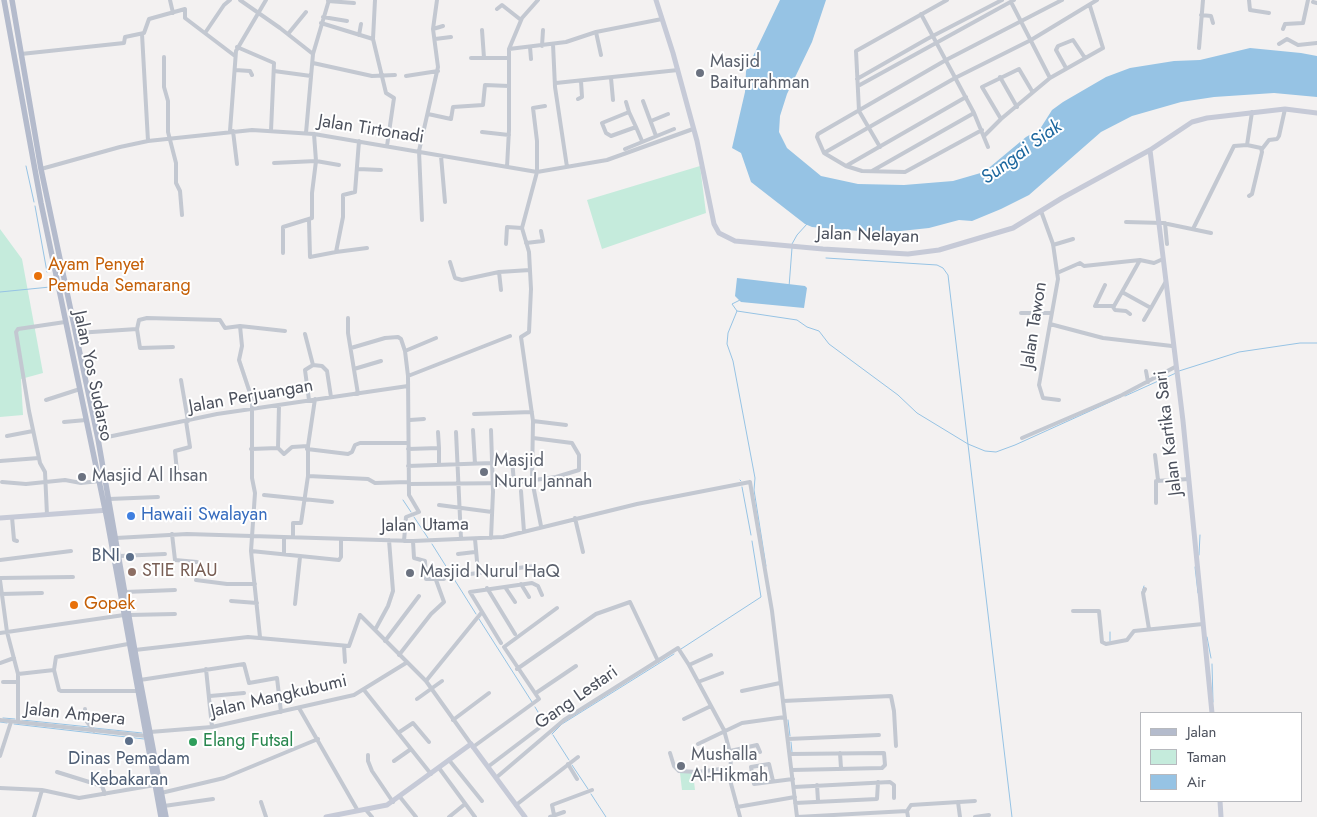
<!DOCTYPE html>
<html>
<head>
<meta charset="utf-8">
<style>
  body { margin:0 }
  #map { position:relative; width:1317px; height:817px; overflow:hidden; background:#f3f1f1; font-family:Jost,sans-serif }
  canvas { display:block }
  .legend { position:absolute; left:1140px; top:712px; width:162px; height:90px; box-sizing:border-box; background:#fff; border:1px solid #b7b9be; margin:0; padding:6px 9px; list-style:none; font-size:15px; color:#4b505c }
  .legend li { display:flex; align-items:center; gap:10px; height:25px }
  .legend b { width:25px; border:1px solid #b7b9be }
</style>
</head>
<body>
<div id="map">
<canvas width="1317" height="817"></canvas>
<ul class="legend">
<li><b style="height:6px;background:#b4bbcc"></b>Jalan</li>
<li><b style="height:14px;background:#c5ebdc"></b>Taman</li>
<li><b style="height:14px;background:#96c3e4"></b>Air</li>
</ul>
</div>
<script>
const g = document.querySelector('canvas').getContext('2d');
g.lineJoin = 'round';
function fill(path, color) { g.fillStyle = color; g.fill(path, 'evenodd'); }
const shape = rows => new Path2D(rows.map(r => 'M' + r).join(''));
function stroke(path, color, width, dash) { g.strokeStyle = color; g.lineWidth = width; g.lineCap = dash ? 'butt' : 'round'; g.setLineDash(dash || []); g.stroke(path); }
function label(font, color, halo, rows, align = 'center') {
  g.font = font + ' Jost,sans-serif'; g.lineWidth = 4; g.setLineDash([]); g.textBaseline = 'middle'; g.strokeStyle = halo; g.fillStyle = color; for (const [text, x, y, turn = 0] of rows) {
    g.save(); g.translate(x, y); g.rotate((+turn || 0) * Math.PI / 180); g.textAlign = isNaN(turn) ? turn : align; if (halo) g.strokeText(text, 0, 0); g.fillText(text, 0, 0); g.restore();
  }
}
const green = shape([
  [700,166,706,213,602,249,587,200],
  [0,229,22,259,43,373,21,379,23,415,0,417],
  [680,773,693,773,695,790,682,790]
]);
const water = shape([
  [780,0,826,0,812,42,787,94,780,116,779,132,787,148,821,176,858,184,904,185,953,181,984,172,1026,137,1040,129,1052,110,1063,102,1106,77,1130,68,1174,61,1200,60,1250,48,1301,53,1317,56,1317,97,1274,93,1214,97,1181,102,1132,116,1101,132,1029,195,1001,209,972,221,959,220,929,228,882,233,812,227,805,224,751,182,741,153,732,148,745,92,746,71],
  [737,278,805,286,807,288,804,308,741,302,735,296]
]);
const stream = shape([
  [26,166,34,202],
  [35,206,47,272],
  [792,244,797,235,807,224],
  [826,258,937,265,943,268,948,275,1012,817],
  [789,287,792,248],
  [0,292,50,287,48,279],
  [740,300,732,304,737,311,728,333,727,344,733,361,755,478,754,490,766,566],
  [737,311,797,320,807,327,819,331,829,344,898,395,917,413,968,444,985,451,996,452,1015,445,1121,397],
  [1179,371,1239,352,1300,343,1317,343],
  [1125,396,1176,373],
  [740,480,741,481],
  [742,487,751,535],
  [403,500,411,512],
  [414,517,428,538],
  [432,544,476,614],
  [1199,555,1200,535],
  [1195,567,1198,593],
  [1142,592,1144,586],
  [479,619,532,702],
  [1207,637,1211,658],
  [1110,641,1110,632],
  [681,649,761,597,752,541],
  [1212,664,1213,702],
  [535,707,544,722],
  [3,718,15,719],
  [22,720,89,727],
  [788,720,790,736],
  [0,722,7,723],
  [14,724,144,739],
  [94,728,142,733],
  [552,734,562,724,674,654],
  [553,735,569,760],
  [791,742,792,752],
  [572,765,588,789],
  [591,794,606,817]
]);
const street = shape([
  [170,0,173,13],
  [240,0,280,28,313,54],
  [375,0,373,39,386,93,394,98,387,146],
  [1249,0,1250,10,1269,13],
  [328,1,354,3],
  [1011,2,1050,78],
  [1313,2,1317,3],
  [497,9,502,5,521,20],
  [921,14,974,113,988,147],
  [1201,15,1211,16,1213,23],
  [323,17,347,21],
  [321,23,373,39],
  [433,29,443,26],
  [1283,29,1285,24,1303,23,1308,0],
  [482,30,484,58],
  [596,32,601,55],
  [205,33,224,5,230,0],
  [142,34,148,141],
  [288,34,306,12],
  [359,35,361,24],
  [435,39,451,37],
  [553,44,555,87,567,167],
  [1279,44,1287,39,1298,45,1317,43],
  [542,46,543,30],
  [237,47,274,63,271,131],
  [530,47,531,59],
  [1199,48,1203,0],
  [509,49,566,42,596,32,662,19],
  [21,54,124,43,125,37,144,33,149,19,185,9,185,18,235,56],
  [164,57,164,87,168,101,168,132,176,163,176,183,180,191,182,215],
  [471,58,508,58],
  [313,63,372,76,395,75],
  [1066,68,1056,50,1058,46,1073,40,1085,58],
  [235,70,250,71,252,75],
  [274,71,311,76],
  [406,76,438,71],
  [1000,77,1017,107],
  [611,78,613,100],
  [857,79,927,39,1002,0],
  [556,83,678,70],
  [858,86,1014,0],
  [1032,91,1019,69,982,87,1001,119,1050,78,1103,48,1090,6],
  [578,99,582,97,581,81],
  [643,101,656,136],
  [626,102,629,112],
  [428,114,451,119,453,107,483,105,485,85,509,86],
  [651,121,668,114],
  [636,127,611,136,606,133,602,123,629,112,636,127,642,141],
  [982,130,905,172,862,171,846,166,824,153,817,137,818,134,946,60,1062,0],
  [230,131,236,51,266,0],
  [233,131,237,164],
  [482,132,509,135],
  [306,133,313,54,329,0],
  [984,136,1001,119],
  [1247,145,1261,148,1262,152,1252,194,1249,196],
  [880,147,859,111,856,51,947,0],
  [625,149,674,129],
  [1262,149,1269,140,1277,139,1279,136,1285,109],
  [824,153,955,78,1031,40,1097,0],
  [441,156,445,202],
  [274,163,316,161,339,165],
  [846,166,966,97],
  [507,167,509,130,509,49,522,18,538,0],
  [41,169,120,147,148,141,252,130,314,134,537,172,607,160,693,129],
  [358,169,381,170],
  [872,171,974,113],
  [1041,211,1053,244,1058,279,1039,385,1043,398,1059,400],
  [309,220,310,257,336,252,343,217,343,195,355,192,359,141],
  [422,220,419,151,438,67,433,29,437,0],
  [1126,222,1163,223,1211,233],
  [1165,223,1167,244],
  [1193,229,1234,146,1247,145,1252,112],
  [526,243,543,241,541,231],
  [506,244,507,227,522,228],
  [1053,245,1073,239],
  [336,252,367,248],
  [283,253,283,227,312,218,312,193,316,161,314,134],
  [1140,260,1122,292,1151,308,1165,283],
  [450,262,455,278,462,280,499,272,530,270],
  [499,272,501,290],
  [1057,273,1080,263,1084,266,1140,260,1154,263,1163,259],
  [1105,285,1095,306,1114,306,1122,292],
  [1113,307,1115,310,1126,311,1130,314],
  [1021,313,1052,313],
  [348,318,348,333,358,394],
  [1144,320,1151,308],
  [1050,324,1103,338,1172,346],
  [240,326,242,346,239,360,252,399,252,478,255,493,251,551,260,637],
  [137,329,140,348,173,347],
  [77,333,137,329,139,320,147,318,220,320,225,328,240,326,285,331],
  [305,334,313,365],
  [351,348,385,338,398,337,401,339,405,351,408,376],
  [405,351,436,338],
  [354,369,381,361],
  [1146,371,1148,382],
  [181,380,188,421],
  [46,400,80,389],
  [309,400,305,370,313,365,322,366,327,371,331,397],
  [474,414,532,412],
  [410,420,424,419],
  [533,421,566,425],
  [64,422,86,420],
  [473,430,475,464],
  [456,432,461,539],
  [7,436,33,431],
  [1022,438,1122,395,1175,367],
  [98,439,217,414,408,386],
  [278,448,279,405],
  [439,448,439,465],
  [251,449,278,448,284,454,292,447,308,446],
  [307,449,348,454,352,452,355,445,360,443,408,443],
  [408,449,439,448,438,432],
  [1155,455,1158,480],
  [512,459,514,483],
  [0,461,39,458],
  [408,466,492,463],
  [171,474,177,472,175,451,190,447,186,421],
  [308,476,368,479,375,483,408,482],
  [2,482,26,484,65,480,81,483,99,481],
  [409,484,514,483,556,477,579,470,579,455,572,443,533,438],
  [521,491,524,532],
  [264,495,332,502],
  [109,499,158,497],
  [1156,503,1156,481,1189,479],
  [439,505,492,512],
  [47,515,45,472,40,463,29,411,16,332,18,329,65,322],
  [12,517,14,540,17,541],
  [575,518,583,552],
  [541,526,532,480,533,421,521,337,529,332,531,289,529,252,522,228,537,172,537,141,533,108,545,106],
  [172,534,175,560,197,562],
  [293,537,293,523,301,523,308,476,308,446,315,399],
  [116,538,187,534,413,541,503,537,637,504,750,482,772,611,797,817],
  [491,538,493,492,491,430],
  [475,539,478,572],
  [404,541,406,517,419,512,409,495,408,376,510,336],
  [413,541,414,558,425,561,426,579,444,579],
  [251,551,339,560,341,557,341,540],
  [284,554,284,537],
  [458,554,475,552],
  [119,556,165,554],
  [0,560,71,551],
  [462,575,534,566],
  [0,578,73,577],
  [0,580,7,632,18,674,18,722],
  [196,580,227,584,255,584],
  [521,584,529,597],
  [505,587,515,602],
  [487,588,515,634],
  [1145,589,1143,593,1149,629],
  [125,592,175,590],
  [1,594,42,593],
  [231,601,257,603],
  [295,604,300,557],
  [1073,611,1099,611,1102,642,1106,644,1127,640,1134,631,1203,624],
  [129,615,175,614],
  [375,630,388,606,393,591,389,540],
  [0,633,124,615],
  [385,641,419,596],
  [501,643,470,592,532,583,538,586,542,595],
  [128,644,56,657,54,670,59,690,61,691,137,691],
  [344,646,345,662],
  [135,650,248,637,349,646,360,615,426,681,471,744],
  [399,655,431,614,444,602,436,580],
  [0,663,14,658],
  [689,665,711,655],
  [206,669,212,727],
  [517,669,596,614,630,602,658,661],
  [18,674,54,670],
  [140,680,244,664,249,683,277,678,281,712],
  [426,681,482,612],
  [3,682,18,682],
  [698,682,722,673],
  [364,690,431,774],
  [742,691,780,683],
  [536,693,576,666],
  [210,696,244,693],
  [417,699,442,681],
  [783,701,891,696,894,711,896,746],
  [299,708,358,811],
  [85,709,85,719,94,731],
  [684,719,711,706],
  [0,720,146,736],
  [453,720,489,693],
  [150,732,212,727,354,695,406,663],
  [398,733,413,723,429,742],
  [788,739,879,735],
  [698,744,742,723,785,717],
  [473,747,539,699,504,647,557,608],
  [730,751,757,745,760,752],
  [670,753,674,766,679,771,697,772,729,768],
  [840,753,841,768],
  [790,754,884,753,885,765,882,768,792,770],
  [368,755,368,761,372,771,393,802],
  [0,756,11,722],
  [449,760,482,801],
  [394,761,411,749],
  [568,764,577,779],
  [489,766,547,722],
  [439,768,475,817],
  [57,772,102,786,105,794],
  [497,777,564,720,678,648,689,665,724,730,731,756,730,780,740,817],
  [773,781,769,764,751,767,754,784,793,779],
  [817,785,818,801],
  [794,787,890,782,894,785,894,798],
  [0,788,42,790,79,798,155,785],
  [161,793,224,778,318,739],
  [400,797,416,817],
  [261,802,266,817],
  [958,802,960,817],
  [795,803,877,799,878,782],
  [516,805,578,757],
  [164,806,213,799],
  [737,807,795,797],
  [366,810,372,817],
  [554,815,552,805,592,790],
  [34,817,42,790],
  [449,817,465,804],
  [550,817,564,812],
  [797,817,907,811],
  [908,817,907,811,911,805,975,801],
  [975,817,989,815]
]);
const secondary = shape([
  [656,0,673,53,697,141,714,224,719,233,735,241,823,249,908,254,939,250,1013,228,1062,198,1150,150,1192,122,1207,118,1285,109,1317,113],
  [1150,150,1183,421,1212,713],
  [0,518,109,510],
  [1220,801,1221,817],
  [326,817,387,805,471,744,525,817]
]);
const primary = shape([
  [4,0,41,203,107,519,161,817],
  [12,0,41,169,98,439,140,680,166,817]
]);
const markers = [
  [700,73,5,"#6b7280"],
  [38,276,5,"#e8710a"],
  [484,472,5,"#6b7280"],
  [82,477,5,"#6b7280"],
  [131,516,5,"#3f7fe0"],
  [130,557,5,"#5c6f8a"],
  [132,572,5,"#8d6e63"],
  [410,573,5,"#6b7280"],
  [74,605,5,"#e8710a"],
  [129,741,5,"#5c6f8a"],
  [193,742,5,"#2e9e5b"],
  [681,766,5,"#6b7280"]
];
const worshipNames = [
  ["Masjid",710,63],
  ["Baiturrahman",710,84],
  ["Masjid",494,462],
  ["Nurul Jannah",494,483],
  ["Masjid Al Ihsan",92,477],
  ["Masjid Nurul HaQ",420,573],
  ["Mushalla",691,756],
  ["Al-Hikmah",691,777]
];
const streetNames = [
  ["Jalan Tirtonadi",371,130,9],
  ["Jalan Nelayan",868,236,2],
  ["Jalan Tawon",1035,325,-81],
  ["Jalan Yos Sudarso",92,376,78],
  ["Jalan Perjuangan",251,397,-10],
  ["Jalan Kartika Sari",1169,433,-97],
  ["Jalan Utama",425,526,-1],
  ["Jalan Mangkubumi",279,697,-13],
  ["Gang Lestari",577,698,-35],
  ["Jalan Ampera",75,715,6]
];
const foodNames = [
  ["Ayam Penyet",48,266],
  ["Pemuda Semarang",48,287],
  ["Gopek",84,605]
];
const shopNames = [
  ["Hawaii Swalayan",141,516]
];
const serviceNames = [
  ["BNI",120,557],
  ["Dinas Pemadam",129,760,"center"],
  ["Kebakaran",129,781,"center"]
];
const educationNames = [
  ["STIE RIAU",142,572]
];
const leisureNames = [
  ["Elang Futsal",203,742]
];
const waterNames = [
  ["Sungai Siak",1022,153,-36]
];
fill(green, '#c5ebdc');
fill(water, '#96c3e4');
stroke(stream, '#96c3e4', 1);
stroke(street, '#c3c8d1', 4);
stroke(secondary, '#c6cad7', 5);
stroke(primary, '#b4bbcc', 5.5);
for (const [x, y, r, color] of markers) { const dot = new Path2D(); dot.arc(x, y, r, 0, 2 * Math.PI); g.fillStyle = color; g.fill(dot); stroke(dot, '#fff', 2); }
label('18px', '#5b616d', '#fff', worshipNames, 'left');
label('18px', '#4b505c', '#fff', streetNames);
label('18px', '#c56008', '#fff', foodNames, 'left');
label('18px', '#366cbe', '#fff', shopNames, 'left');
label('18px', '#4e5e75', '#fff', serviceNames, 'right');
label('18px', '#785e54', '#fff', educationNames, 'left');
label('18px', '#27864d', '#fff', leisureNames, 'left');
label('italic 19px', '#1c679e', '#fff', waterNames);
</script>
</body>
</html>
